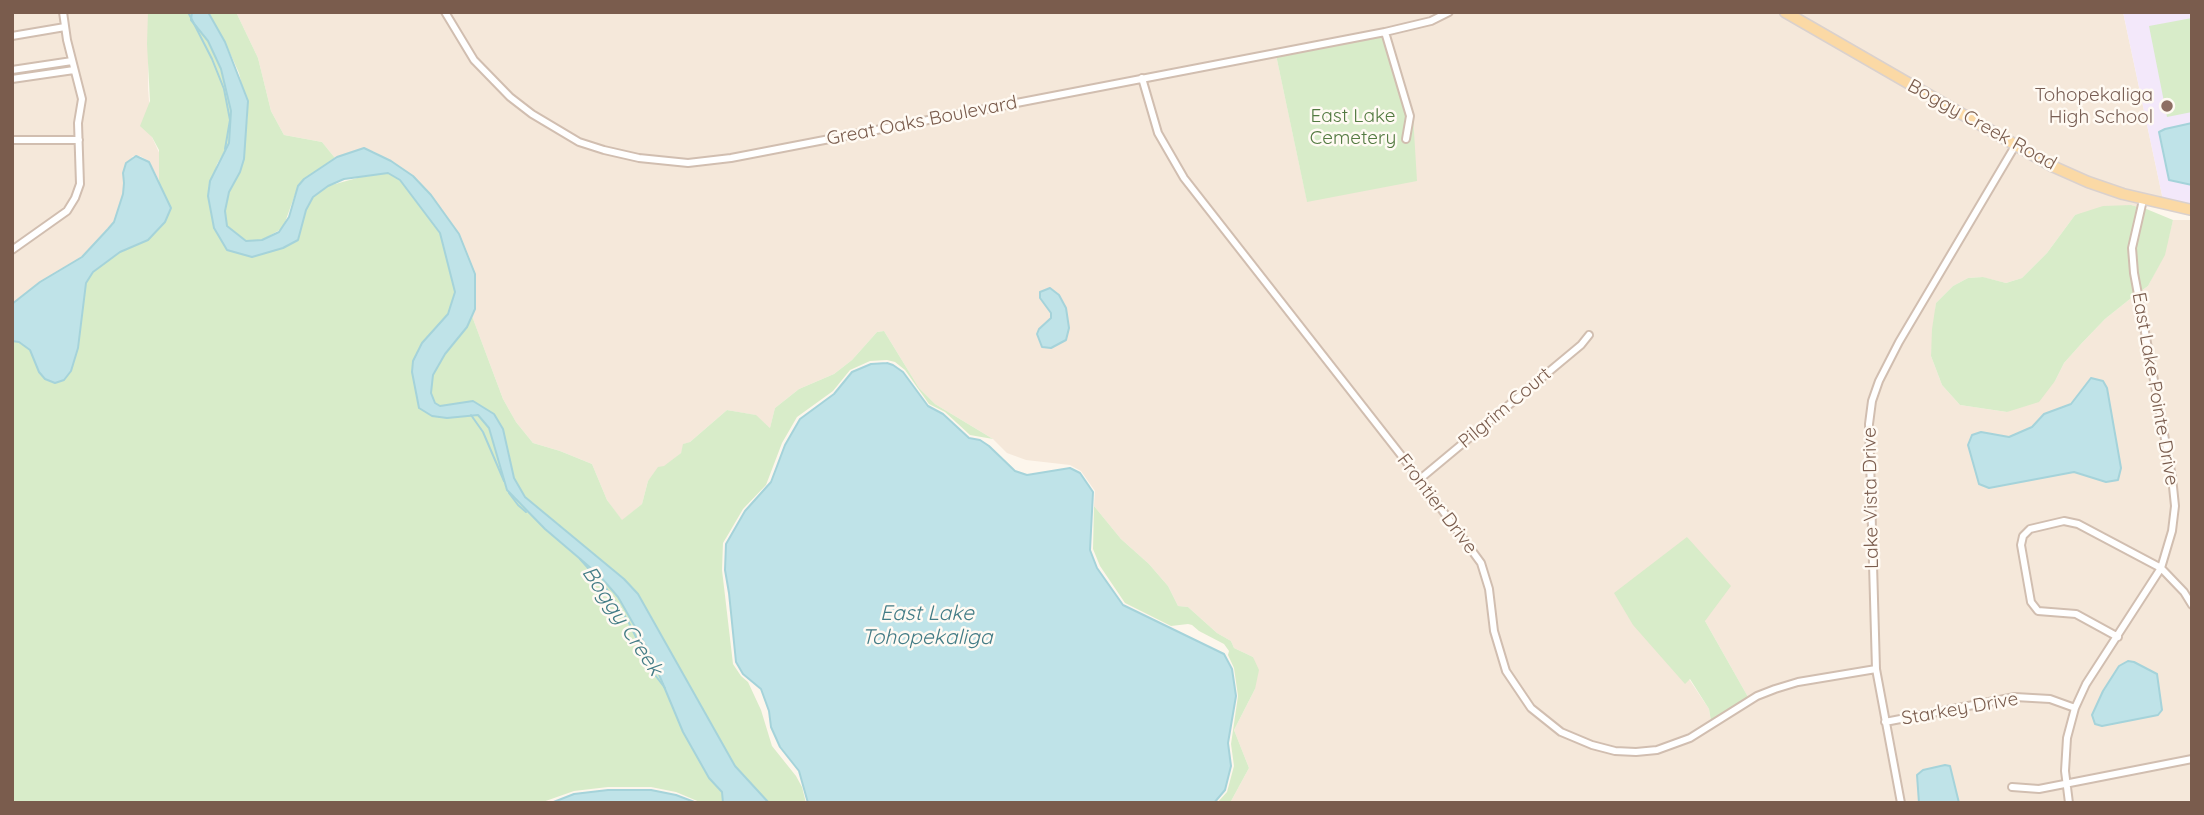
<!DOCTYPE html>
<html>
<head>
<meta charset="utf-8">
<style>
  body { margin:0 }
  #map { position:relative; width:2204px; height:815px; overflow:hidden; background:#fdf6ec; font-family:Quicksand,sans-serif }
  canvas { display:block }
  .frame { position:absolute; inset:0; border:14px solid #7a5c4d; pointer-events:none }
</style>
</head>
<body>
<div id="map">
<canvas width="2204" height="815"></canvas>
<div class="frame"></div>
</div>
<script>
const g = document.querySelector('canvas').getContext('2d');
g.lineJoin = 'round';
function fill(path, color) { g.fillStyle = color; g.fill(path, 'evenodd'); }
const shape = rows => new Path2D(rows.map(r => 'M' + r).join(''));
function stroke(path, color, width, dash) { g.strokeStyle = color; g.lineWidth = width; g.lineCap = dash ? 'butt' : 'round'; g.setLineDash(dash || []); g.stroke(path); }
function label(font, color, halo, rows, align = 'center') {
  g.font = font + ' Quicksand,sans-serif'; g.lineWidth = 5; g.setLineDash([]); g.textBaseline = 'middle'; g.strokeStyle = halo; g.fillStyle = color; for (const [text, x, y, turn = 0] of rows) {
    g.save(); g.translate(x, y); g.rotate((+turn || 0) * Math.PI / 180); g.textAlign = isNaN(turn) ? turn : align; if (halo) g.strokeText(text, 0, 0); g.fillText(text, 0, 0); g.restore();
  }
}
const residential = shape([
  [12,12,60,12,62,24,12,33],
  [67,12,148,12,148,89,152,137,161,157,160,183,149,161,140,156,133,156,123,173,124,183,123,194,114,222,108,229,82,257,40,282,12,304,12,254,65,217,78,200,83,184,81,123,85,98,70,40],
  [236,12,442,12,472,62,509,100,530,117,579,145,603,153,661,165,719,163,1140,82,1155,134,1181,181,1412,475,1478,564,1486,590,1491,631,1503,673,1529,710,1560,735,1591,748,1614,754,1636,755,1658,753,1692,741,1758,699,1776,692,1799,685,1874,672,1898,803,1230,803,1249,768,1234,730,1255,689,1253,657,1234,648,1231,641,1217,633,1188,607,1178,606,1168,586,1149,564,1121,539,1094,506,1095,491,1081,471,1070,465,1026,460,1007,453,993,439,935,404,919,388,884,331,877,332,852,360,834,374,799,389,775,408,770,428,755,415,727,410,690,442,684,444,681,453,648,481,642,504,622,521,607,500,592,464,560,451,533,443,516,422,503,399,472,316,475,309,475,274,459,234,431,195,413,176,373,151,335,158,322,142,284,135,271,111,258,58],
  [449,12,1441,12,1430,18,1385,28,718,157,688,159,639,155,604,147,581,138,533,111,512,95,476,57],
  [1456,12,1779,12,2011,147,1897,340,1876,379,1869,400,1866,424,1873,666,1784,682,1748,697,1705,621,1687,537,1685,683,1689,679,1709,709,1711,721,1672,742,1635,749,1615,747,1592,742,1563,729,1533,705,1509,670,1497,630,1492,589,1483,561,1424,480,1583,348,1593,335,1588,331,1579,342,1420,474,1186,176,1161,132,1146,81,1276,55,1307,201,1411,109,1389,34,1432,24],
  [1792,12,2123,12,2163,200,2124,191,2089,179,2054,163],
  [63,31,68,58,12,66,12,40],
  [72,74,79,99,75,118,76,137,12,137,12,82],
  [12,144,76,144,77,183,72,196,61,211,12,246],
  [2016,150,2139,203,2138,207,2131,205,2075,215,2047,253,2022,278,2006,283,1982,277,1968,278,1953,286,1936,303,1931,356,1942,385,1960,405,2007,412,2055,381,2064,363,2081,344,2105,319,2135,295,2169,478,2172,506,2169,530,2159,564,2079,520,2063,518,2039,523,2028,526,2020,534,2018,546,2028,603,2035,613,2075,618,2113,638,2084,682,2073,704,2050,695,2015,693,1888,718,1879,668,1878,644,1872,424,1875,402,1882,382,1902,344],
  [2173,220,2192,220,2192,599,2187,590,2165,568,2175,532,2178,506,2175,477,2141,291,2148,286,2164,255],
  [2064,525,2078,527,2157,570,2117,632,2077,611,2039,608,2034,601,2024,546,2025,538,2032,532],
  [2162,574,2182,594,2192,612,2192,755,2068,779,2070,739,2077,710,2089,686],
  [2016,700,2050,702,2071,710,2064,738,2062,780,2039,785,2009,783,2008,789,2027,793,2063,787,2066,803,1904,803,1889,725],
  [2192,762,2192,803,2072,803,2069,786]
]);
const education = shape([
  [2123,12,2192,12,2192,204,2163,200]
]);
const green = shape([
  [148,12,192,12,191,20,208,41,221,69,231,111,232,130,229,144,217,164,208,196,214,228,227,250,252,257,283,248,298,240,305,210,313,197,328,186,368,175,388,173,400,180,440,233,455,292,448,314,422,343,417,401,447,418,478,415,489,428,507,490,545,529,599,575,618,597,650,653,722,792,723,803,702,803,676,792,651,787,608,787,574,791,540,803,12,803,12,341,19,342,30,350,93,271,120,252,148,240,171,208,159,184,159,150,152,137,140,126,150,101,147,44],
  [208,12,236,12,258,58,271,111,284,135,322,142,335,158,304,179,298,186,283,228,262,240,246,242,227,226,225,211,229,192,240,172,244,159,248,111,239,73,225,42],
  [2192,18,2192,112,2167,117,2149,26],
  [1389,34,1413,115,1417,181,1307,202,1276,55],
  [2131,205,2138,207,2129,248,2135,295,2105,319,2081,344,2064,363,2055,381,2039,402,2007,412,1960,405,1942,385,1931,356,1932,329,1936,303,1953,286,1968,278,1983,277,2006,283,2022,278,2047,253,2075,215,2103,206],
  [2144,208,2173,220,2165,255,2148,286,2141,291,2135,248],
  [472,316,503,399,516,422,533,443,560,451,592,464,607,500,622,520,642,504,648,481,658,467,664,466,681,453,683,444,690,442,727,410,756,415,770,428,775,408,799,389,834,374,852,360,877,332,884,331,919,388,935,404,993,439,970,435,945,412,929,404,905,370,895,362,887,360,870,361,850,370,833,391,797,417,782,443,766,485,743,509,729,533,723,543,722,570,733,664,741,676,748,682,761,710,772,746,796,776,802,787,806,803,769,803,735,766,638,594,624,579,525,497,514,478,503,429,494,414,440,406,435,403,431,393,433,375,445,354,467,327],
  [1094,506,1121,539,1149,564,1168,586,1178,606,1188,607,1217,633,1231,641,1234,648,1253,657,1259,670,1255,689,1234,730,1249,768,1230,803,1217,803,1227,792,1234,766,1231,744,1238,696,1234,668,1228,655,1229,651,1224,644,1199,631,1192,625,1188,624,1171,626,1125,603,1100,566,1093,549],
  [1687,537,1731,586,1705,621,1748,697,1711,721,1709,709,1690,679,1685,684,1633,625,1614,593]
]);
const water = shape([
  [192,12,208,12,225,42,248,101,244,159,240,172,229,192,225,211,227,226,246,241,262,240,279,232,289,217,298,186,304,179,337,157,364,148,391,161,413,176,431,195,459,234,475,274,475,309,467,327,445,354,433,375,431,393,435,403,440,406,473,401,494,414,503,429,514,478,525,497,624,579,638,594,735,766,769,803,723,803,722,792,709,778,683,732,650,653,618,597,599,575,545,529,507,490,489,428,478,415,447,418,432,416,419,408,412,372,413,361,422,343,448,314,455,292,440,233,400,180,388,173,344,179,328,186,313,197,306,210,298,240,283,248,252,257,227,250,214,228,208,196,210,181,229,143,231,111,221,69,208,41,191,20,192,12],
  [2192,123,2192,185,2169,180,2159,132,2165,129,2192,123],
  [136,156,149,162,171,208,165,222,148,240,120,252,93,272,86,283,78,348,71,371,64,380,55,383,45,379,39,372,30,350,19,342,12,341,12,304,40,282,82,257,108,229,114,222,123,194,124,183,123,173,126,163,136,156],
  [1050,288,1059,295,1066,308,1069,328,1066,340,1051,348,1042,347,1037,334,1039,329,1051,318,1051,313,1040,298,1040,292,1050,288],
  [887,363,893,365,903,372,928,406,943,414,969,438,980,440,989,446,1015,471,1027,475,1070,468,1080,473,1093,492,1090,550,1097,568,1123,605,1224,654,1232,669,1236,696,1228,743,1231,766,1225,790,1214,803,808,803,799,771,780,747,771,727,769,711,761,689,743,674,736,662,729,593,725,570,726,544,745,511,771,482,785,445,800,419,834,394,852,372,871,364,887,363],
  [2091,378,2103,381,2107,388,2121,468,2118,480,2106,482,2074,472,1989,488,1979,484,1968,445,1972,435,1981,432,2009,437,2032,427,2044,414,2071,404,2091,378],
  [2128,661,2134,662,2157,674,2162,710,2158,715,2153,716,2102,726,2095,724,2092,715,2103,691,2119,666,2128,661],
  [1945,765,1950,766,1959,803,1919,803,1917,775,1923,770,1945,765],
  [608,790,651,790,676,795,697,803,551,803,574,794,608,790]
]);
const stream = shape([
  [188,12,212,59,224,89,230,120,225,149],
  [471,415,483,432,504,481],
  [509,493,518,505,526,512],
  [580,559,606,588,628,621,655,675,665,688]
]);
const minor = shape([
  [445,12,474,60,510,97,532,114,579,142,604,150,639,158,688,163,731,158,1385,32,1431,21,1449,12],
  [1385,32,1410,116,1406,139],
  [12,36,65,27],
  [12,70,72,61],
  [1142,78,1158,133,1184,178,1415,473,1481,563,1489,589,1494,631,1506,671,1531,708,1561,732,1592,745,1615,751,1636,752,1657,750,1690,738,1757,696,1775,689,1798,682,1876,669],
  [12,79,74,70],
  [12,140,79,140],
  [12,250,67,211,75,198,80,184,78,123,82,99,67,40,63,12],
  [1420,479,1581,345,1589,335],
  [2118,637,2076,614,2038,611,2031,602,2021,545,2023,536,2030,529,2064,521,2078,524,2161,568,2184,592,2192,605],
  [1885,722,2015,697,2050,699,2075,708],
  [2012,787,2039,789,2192,759],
  [1901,803,1876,669,1869,424,1872,401,1879,381,1899,342,2015,146],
  [2069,803,2065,771,2067,738,2075,708,2086,684,2161,568,2172,531,2175,506,2172,477,2134,273,2132,248,2143,200]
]);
const primary = shape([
  [1785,12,2052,166,2088,182,2123,194,2192,210]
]);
const markers = [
  [2167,106,7,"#8d6e63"]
];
const educationNames = [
  ["Tohopekaliga",2153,95],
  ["High School",2153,117]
];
const parkNames = [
  ["East Lake",1353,116],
  ["Cemetery",1353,138]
];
const streetNames = [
  ["Great Oaks Boulevard",922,121,-11],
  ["Boggy Creek Road",1982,125,29],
  ["East Lake Pointe Drive",2155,389,80],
  ["Pilgrim Court",1505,408,-40],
  ["Lake Vista Drive",1871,498,-91],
  ["Frontier Drive",1437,504,53],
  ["Starkey Drive",1960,709,-10]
];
const waterNames = [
  ["East Lake",927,614],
  ["Tohopekaliga",927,638],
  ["Boggy Creek",622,621,56]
];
fill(residential, '#f5e8da');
fill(education, '#f3e8fa');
fill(green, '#d8ecc9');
fill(water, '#bfe3e8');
stroke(water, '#a5d3da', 2);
stroke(stream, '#a5d3da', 2);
stroke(minor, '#d1beb0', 10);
stroke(primary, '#dad1cd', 13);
stroke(minor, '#fff', 6);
stroke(primary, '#fbd9a5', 10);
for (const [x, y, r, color] of markers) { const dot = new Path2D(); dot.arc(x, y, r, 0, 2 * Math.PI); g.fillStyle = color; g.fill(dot); stroke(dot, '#fffaf3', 2.5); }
label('19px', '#785e54', '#fffaf3', educationNames, 'right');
label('19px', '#537a41', '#fffaf3', parkNames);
label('19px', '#7a5c4d', '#fffaf3', streetNames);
label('italic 21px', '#437c86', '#fffaf3', waterNames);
</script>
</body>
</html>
